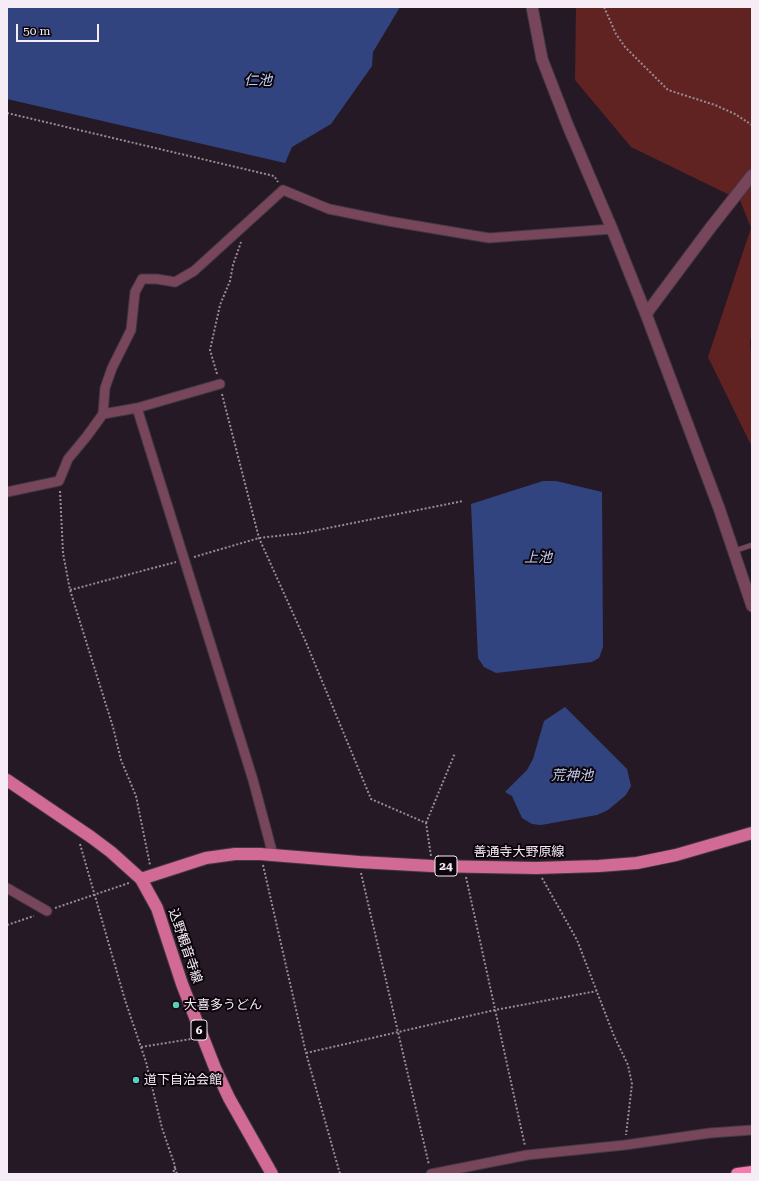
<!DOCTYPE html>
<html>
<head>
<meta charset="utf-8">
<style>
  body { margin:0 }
  #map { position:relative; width:759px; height:1181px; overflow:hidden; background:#261926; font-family:"Roboto Serif",serif }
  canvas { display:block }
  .frame { position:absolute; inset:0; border:8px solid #f6ecf6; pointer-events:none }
  .scale { position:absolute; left:16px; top:24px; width:83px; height:18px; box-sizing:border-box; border:2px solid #f6ecf6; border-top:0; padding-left:5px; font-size:12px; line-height:14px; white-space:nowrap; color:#f6ecf6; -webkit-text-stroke:3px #0c060c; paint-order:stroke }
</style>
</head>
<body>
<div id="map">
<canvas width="759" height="1181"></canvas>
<div class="frame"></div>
<div class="scale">50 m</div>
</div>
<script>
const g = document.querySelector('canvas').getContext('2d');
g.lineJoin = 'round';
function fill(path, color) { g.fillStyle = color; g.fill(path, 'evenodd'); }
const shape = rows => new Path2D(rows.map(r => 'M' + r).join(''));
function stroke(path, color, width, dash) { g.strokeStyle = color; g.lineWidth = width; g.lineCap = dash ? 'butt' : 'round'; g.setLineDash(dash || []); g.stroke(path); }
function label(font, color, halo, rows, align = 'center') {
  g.font = font + ' "Roboto Serif","Noto Sans JP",serif'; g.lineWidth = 4; g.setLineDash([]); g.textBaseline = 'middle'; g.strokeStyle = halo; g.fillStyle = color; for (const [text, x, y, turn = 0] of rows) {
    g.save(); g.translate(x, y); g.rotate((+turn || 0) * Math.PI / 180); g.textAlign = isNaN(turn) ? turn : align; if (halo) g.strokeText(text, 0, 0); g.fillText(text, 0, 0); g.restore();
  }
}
const green = shape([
  [576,7,752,7,752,338,750,340,752,372,752,447,708,357,751,228,740,200,631,147,575,80]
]);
const water = shape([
  [7,7,400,7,373,52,372,66,331,124,292,147,285,163,7,99],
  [543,481,556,481,602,492,603,647,599,658,592,662,496,673,484,667,478,658,471,504],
  [565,707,627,769,631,786,626,795,608,810,597,815,541,825,532,824,522,818,512,796,505,792,527,770,533,759,544,721]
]);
const path = shape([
  [604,7,616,34,625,47,668,90,715,105,735,114,752,125],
  [7,113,274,176,278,182],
  [217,374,210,350,220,305,230,281,233,265,241,242],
  [222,394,259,538,305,640,371,799,426,823,431,856],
  [60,491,63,553,70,590,113,727,121,760,136,796,150,865],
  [194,557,259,538,303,533,463,501],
  [70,590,176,562],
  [426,823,455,753],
  [80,844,125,1000,146,1062,162,1128,175,1166,173,1174],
  [263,865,306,1053,340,1174],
  [361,873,429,1165],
  [466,877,525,1146],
  [542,878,577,940,614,1036,628,1065,632,1084,626,1135],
  [55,908,129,883],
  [7,925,34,916],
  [141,1047,191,1039],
  [306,1053,495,1010,597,991],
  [175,1168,177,1174]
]);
const service = shape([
  [734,551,752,545]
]);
const minor = shape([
  [137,408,253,780,273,855],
  [103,414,137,408,220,384],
  [7,492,59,481,68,459,87,436,103,414,105,388,112,368,131,330,135,292,142,279,157,279,175,282,194,271,283,190,329,209,388,221,489,238,612,229],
  [7,888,47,911],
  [431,1174,527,1155,625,1145,710,1133,752,1130]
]);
const tertiary = shape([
  [532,7,542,59,568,126,612,229,646,314,719,508,752,606],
  [646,314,711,227,752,175]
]);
const primary = shape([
  [7,780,91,837,111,852,141,879,157,908,182,984,215,1068,229,1098,272,1174],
  [141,879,206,858,235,854,260,854,359,862,432,866,536,868,599,866,637,863,676,855,752,833]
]);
const motorway = shape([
  [737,1174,752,1172]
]);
const markers = [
  [176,1005,4,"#5acebc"],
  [136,1080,4,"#5acebc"]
];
const shields = [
  [446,866,22],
  [199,1030,16]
];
const shieldNames = [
  ["24",446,866],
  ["6",199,1030]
];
const streetNames = [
  ["善通寺大野原線",519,852],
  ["込野観音寺線",185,946,71]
];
const poiNames = [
  ["大喜多うどん",184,1005],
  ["道下自治会館",144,1080]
];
const waterNames = [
  ["仁池",258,81],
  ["上池",538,558],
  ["荒神池",572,776]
];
fill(green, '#612321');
fill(water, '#324480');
stroke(service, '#433743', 6);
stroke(minor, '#433743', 11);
stroke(tertiary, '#433743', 13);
stroke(primary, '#433743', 14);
stroke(motorway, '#433743', 14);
stroke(path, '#978c97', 2, [2, 2]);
stroke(service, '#78465a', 4.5);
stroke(minor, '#78465a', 9);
stroke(tertiary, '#78465a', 11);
stroke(primary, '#d26a96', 12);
stroke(motorway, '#f678ad', 12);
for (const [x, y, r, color] of markers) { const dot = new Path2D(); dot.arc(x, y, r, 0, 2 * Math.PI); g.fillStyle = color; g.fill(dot); stroke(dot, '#0c060c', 1.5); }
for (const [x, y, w] of shields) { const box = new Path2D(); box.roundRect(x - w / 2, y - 10, w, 20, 3); g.fillStyle = '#0c060c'; g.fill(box); stroke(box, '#f6ecf6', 1); }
label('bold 12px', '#f6ecf6', null, shieldNames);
label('13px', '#f6ecf6', '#0c060c', streetNames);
label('13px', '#f6ecf6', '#0c060c', poiNames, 'left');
label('italic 14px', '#bfcdf2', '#0c060c', waterNames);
</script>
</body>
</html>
